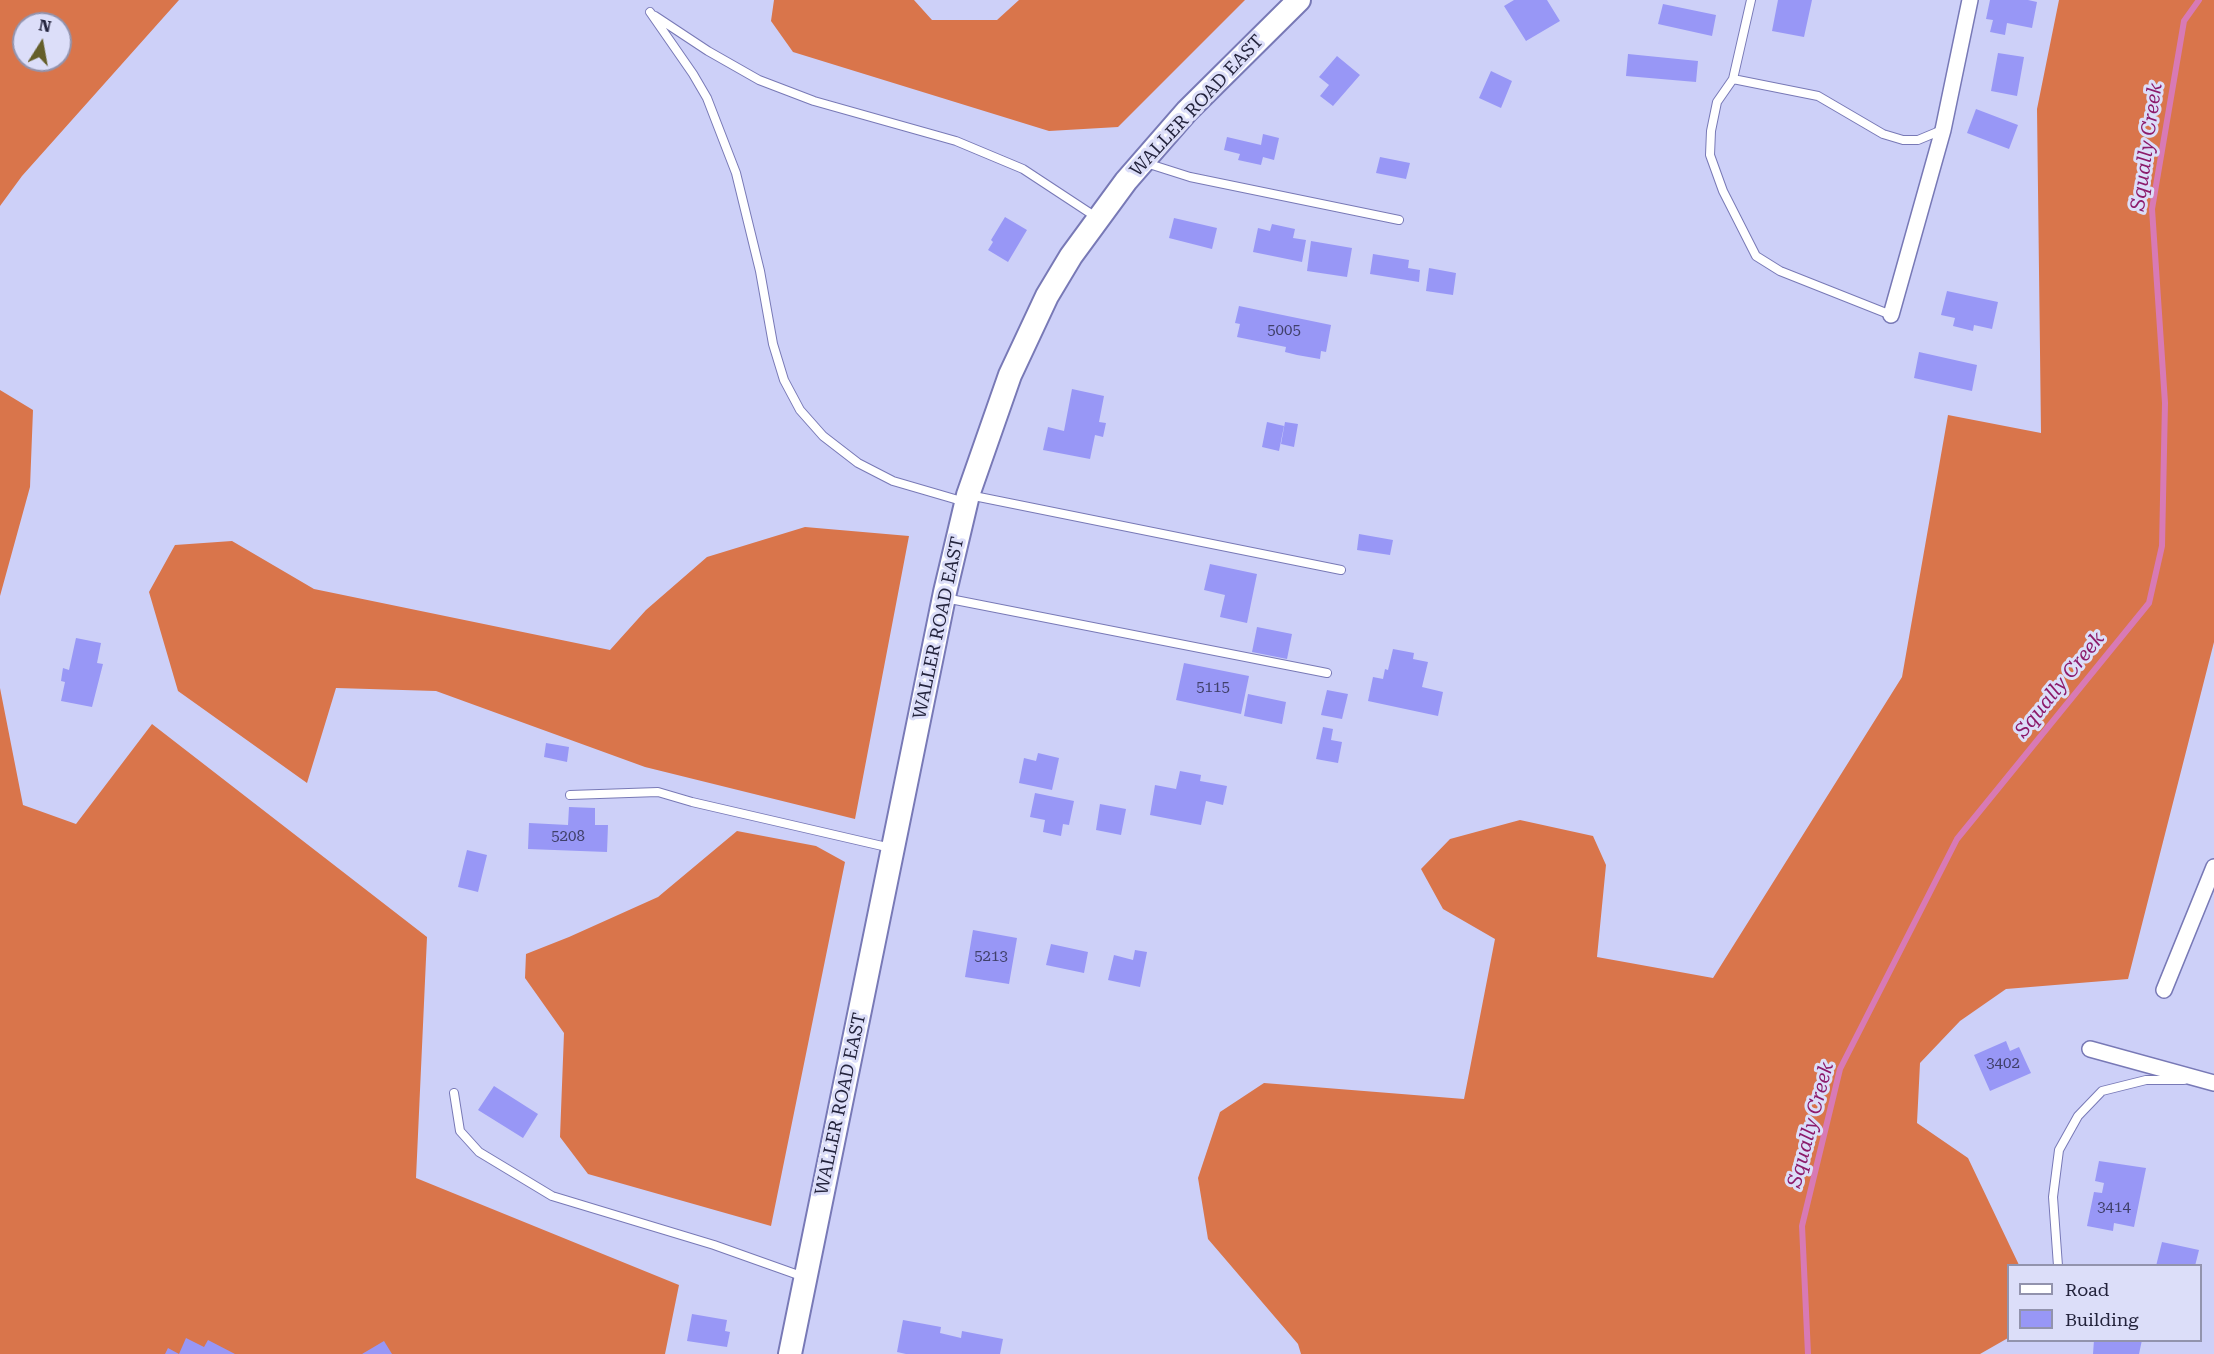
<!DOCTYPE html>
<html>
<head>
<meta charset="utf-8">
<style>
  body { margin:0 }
  #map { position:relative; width:2214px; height:1354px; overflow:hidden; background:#cdd0f8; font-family:"Roboto Serif",serif }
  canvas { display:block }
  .legend { position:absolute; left:2007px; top:1264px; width:195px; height:78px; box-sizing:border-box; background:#dcdef9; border:2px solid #9293ad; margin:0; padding:8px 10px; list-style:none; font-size:18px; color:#23233c }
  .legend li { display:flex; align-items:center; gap:12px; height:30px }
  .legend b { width:30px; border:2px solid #9293ad }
  .north { position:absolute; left:12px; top:12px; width:60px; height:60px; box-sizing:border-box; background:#dcdef9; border:2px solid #9293ad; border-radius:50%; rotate:11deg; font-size:16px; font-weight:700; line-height:24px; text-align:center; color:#23233c }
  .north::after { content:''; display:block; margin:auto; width:21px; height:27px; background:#645e2a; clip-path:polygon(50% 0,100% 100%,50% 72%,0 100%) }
</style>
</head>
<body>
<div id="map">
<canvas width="2214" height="1354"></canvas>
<ul class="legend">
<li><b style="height:8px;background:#fff"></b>Road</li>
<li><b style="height:16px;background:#9897f6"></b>Building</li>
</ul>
<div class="north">N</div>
</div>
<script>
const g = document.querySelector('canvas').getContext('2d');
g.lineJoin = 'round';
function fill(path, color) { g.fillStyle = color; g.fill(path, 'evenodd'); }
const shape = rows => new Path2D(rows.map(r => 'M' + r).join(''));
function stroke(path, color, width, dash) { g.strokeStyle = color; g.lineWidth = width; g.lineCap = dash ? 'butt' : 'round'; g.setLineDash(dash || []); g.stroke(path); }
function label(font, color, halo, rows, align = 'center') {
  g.font = font + ' "Roboto Serif",serif'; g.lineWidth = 6; g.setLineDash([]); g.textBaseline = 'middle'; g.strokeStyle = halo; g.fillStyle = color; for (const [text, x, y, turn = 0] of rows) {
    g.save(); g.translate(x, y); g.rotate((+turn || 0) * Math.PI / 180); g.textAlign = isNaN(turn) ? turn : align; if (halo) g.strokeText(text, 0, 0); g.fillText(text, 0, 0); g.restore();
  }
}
const forest = shape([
  [0,0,179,0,22,176,0,206],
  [24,24,60,24,60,60,24,60],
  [774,0,914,0,932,20,997,20,1019,0,1245,0,1118,127,1049,131,793,52,771,21],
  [2059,0,2214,0,2214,642,2128,979,2006,989,1960,1021,1920,1063,1917,1123,1968,1158,2019,1265,2008,1266,2008,1338,1980,1354,1301,1354,1298,1344,1208,1239,1198,1178,1220,1112,1264,1083,1464,1099,1495,939,1443,909,1421,869,1450,839,1520,820,1593,836,1606,865,1597,957,1713,978,1902,677,1948,415,2041,433,2037,109],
  [0,390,33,410,30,487,0,596],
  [805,527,909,536,855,819,645,767,436,691,336,688,307,783,178,691,149,592,175,545,232,541,314,589,610,650,646,610,707,557],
  [0,688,23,805,76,824,152,724,427,937,416,1178,679,1285,665,1354,0,1354],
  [737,831,816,846,845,862,771,1226,588,1174,560,1137,564,1033,525,978,526,954,569,937,658,897]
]);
const stream = shape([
  [1808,1354,1802,1226,1840,1069,1957,839,2149,603,2162,546,2165,403,2152,209,2184,21,2199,0]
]);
const building = shape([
  [1514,0,1547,0,1560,21,1526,41,1504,6],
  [1778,0,1812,0,1804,37,1772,31],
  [1990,0,2028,0,2037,2,2032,28,2007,23,2005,35,1990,32,1993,20,1986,19],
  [1663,4,1716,15,1712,36,1658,24],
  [1998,53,2024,57,2017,96,1991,91],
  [1628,54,1698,61,1696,82,1626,76],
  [1337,56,1360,75,1333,106,1320,96,1329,85,1319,77],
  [1491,71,1512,81,1501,108,1479,98],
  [1976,109,2018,125,2009,149,1967,133],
  [1263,134,1279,138,1274,160,1263,157,1261,165,1238,160,1240,154,1224,150,1227,137,1261,145],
  [1380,157,1410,163,1406,179,1376,173],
  [1005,217,1027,230,1008,262,988,250,993,242,991,240],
  [1174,218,1217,228,1212,249,1169,238],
  [1272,224,1295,229,1293,238,1306,240,1302,262,1253,252,1258,228,1270,231],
  [1311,241,1352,248,1347,277,1307,271],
  [1373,254,1409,260,1408,268,1420,270,1419,282,1370,274],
  [1429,268,1456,273,1453,295,1426,291],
  [1947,291,1998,302,1992,329,1974,325,1973,331,1953,326,1955,318,1941,315],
  [1239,306,1331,325,1326,352,1321,351,1320,359,1297,355,1285,352,1286,347,1237,337,1240,324,1235,323],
  [1919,352,1977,365,1972,391,1914,378],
  [1072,389,1104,396,1099,422,1106,423,1103,437,1095,435,1090,459,1043,450,1048,427,1064,431],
  [1267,422,1284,426,1279,451,1262,447],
  [1285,422,1298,424,1294,447,1281,444],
  [1359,534,1393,540,1390,555,1357,550],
  [1210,564,1257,574,1247,623,1220,617,1225,595,1204,590],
  [1257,627,1292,634,1287,659,1252,652],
  [76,638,101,643,97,663,103,664,92,707,61,701,65,682,61,681,63,668,69,670],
  [1393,649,1414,653,1413,659,1428,662,1422,687,1443,692,1438,716,1368,701,1373,677,1383,679,1385,669,1388,670],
  [1184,663,1249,676,1241,714,1176,700],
  [1327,690,1348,694,1342,719,1321,715],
  [1248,694,1286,702,1282,724,1244,716],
  [1323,727,1333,729,1331,740,1342,742,1338,763,1316,759],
  [546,743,569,747,567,762,544,757],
  [1038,753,1059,758,1052,790,1019,783,1024,758,1036,761],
  [1180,771,1201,775,1200,781,1227,786,1223,805,1206,801,1201,825,1150,815,1155,785,1176,789],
  [1035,793,1074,801,1069,825,1063,824,1061,836,1043,832,1045,820,1030,817],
  [1100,804,1126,809,1121,835,1096,830],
  [569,807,595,808,595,825,608,825,607,852,528,849,529,823,568,825],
  [467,850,487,855,478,892,458,887],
  [973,930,1017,938,1009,984,965,977],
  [1051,944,1088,952,1084,973,1046,965],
  [1135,950,1147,952,1140,987,1108,980,1114,955,1133,960],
  [2006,1041,2010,1051,2019,1047,2031,1073,1990,1091,1974,1055],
  [494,1086,538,1114,523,1138,478,1110],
  [2099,1161,2146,1168,2134,1227,2114,1223,2113,1231,2087,1226,2094,1192,2102,1193,2104,1183,2095,1181],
  [2162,1242,2199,1250,2195,1266,2156,1266],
  [692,1314,727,1320,725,1331,730,1332,727,1347,687,1341],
  [903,1320,941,1327,940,1333,961,1338,962,1331,1003,1339,1000,1354,906,1354,897,1352],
  [186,1338,204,1347,208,1340,235,1354,165,1354,168,1348,179,1354],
  [2094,1340,2142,1340,2139,1354,2093,1354],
  [384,1341,392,1354,362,1354]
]);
const lane = shape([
  [1751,0,1733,79,1717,102,1711,131,1710,155,1723,191,1756,256,1780,271,1891,315],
  [650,12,693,74,707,98,736,173,760,271,773,344,784,380,800,410,823,436,858,463,893,481,965,502],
  [655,16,708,51,759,80,814,101,956,141,1023,169,1096,217],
  [1733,79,1818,96,1883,134,1903,140,1918,140,1942,130],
  [1146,163,1190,177,1399,220],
  [969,495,1341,570],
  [945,598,1327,673],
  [570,795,658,792,692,802,891,848],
  [454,1093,460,1131,479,1152,552,1196,714,1245,804,1277],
  [2058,1266,2053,1197,2059,1150,2078,1116,2102,1091,2146,1080,2184,1080]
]);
const street = shape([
  [1891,315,1943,130,1970,0],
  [2164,990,2214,867],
  [2090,1049,2214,1083]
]);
const secondary = shape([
  [790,1354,945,592,968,495,1010,375,1047,296,1071,256,1126,181,1187,111,1299,0]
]);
const numberNames = [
  ["5005",1284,331],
  ["5115",1213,688],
  ["5208",568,837],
  ["5213",991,957],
  ["3402",2003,1064],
  ["3414",2114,1208]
];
const streetNames = [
  ["WALLER ROAD EAST",1197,106,-47],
  ["WALLER ROAD EAST",939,628,-78],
  ["WALLER ROAD EAST",841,1104,-78]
];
const waterNames = [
  ["Squally Creek",2147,147,-82],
  ["Squally Creek",2060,685,-51],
  ["Squally Creek",1811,1125,-75]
];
fill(forest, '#d9754b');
stroke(stream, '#d87ab5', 6);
fill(building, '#9897f6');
stroke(lane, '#7879b6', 10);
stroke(street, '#7879b6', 18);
stroke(secondary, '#7879b6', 26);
stroke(lane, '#fff', 8);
stroke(street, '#fff', 15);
stroke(secondary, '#fff', 22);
label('15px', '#40406a', null, numberNames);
label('18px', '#23233c', '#dcdef9', streetNames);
label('italic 20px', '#8c1b6b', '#dcdef9', waterNames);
</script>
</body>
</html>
